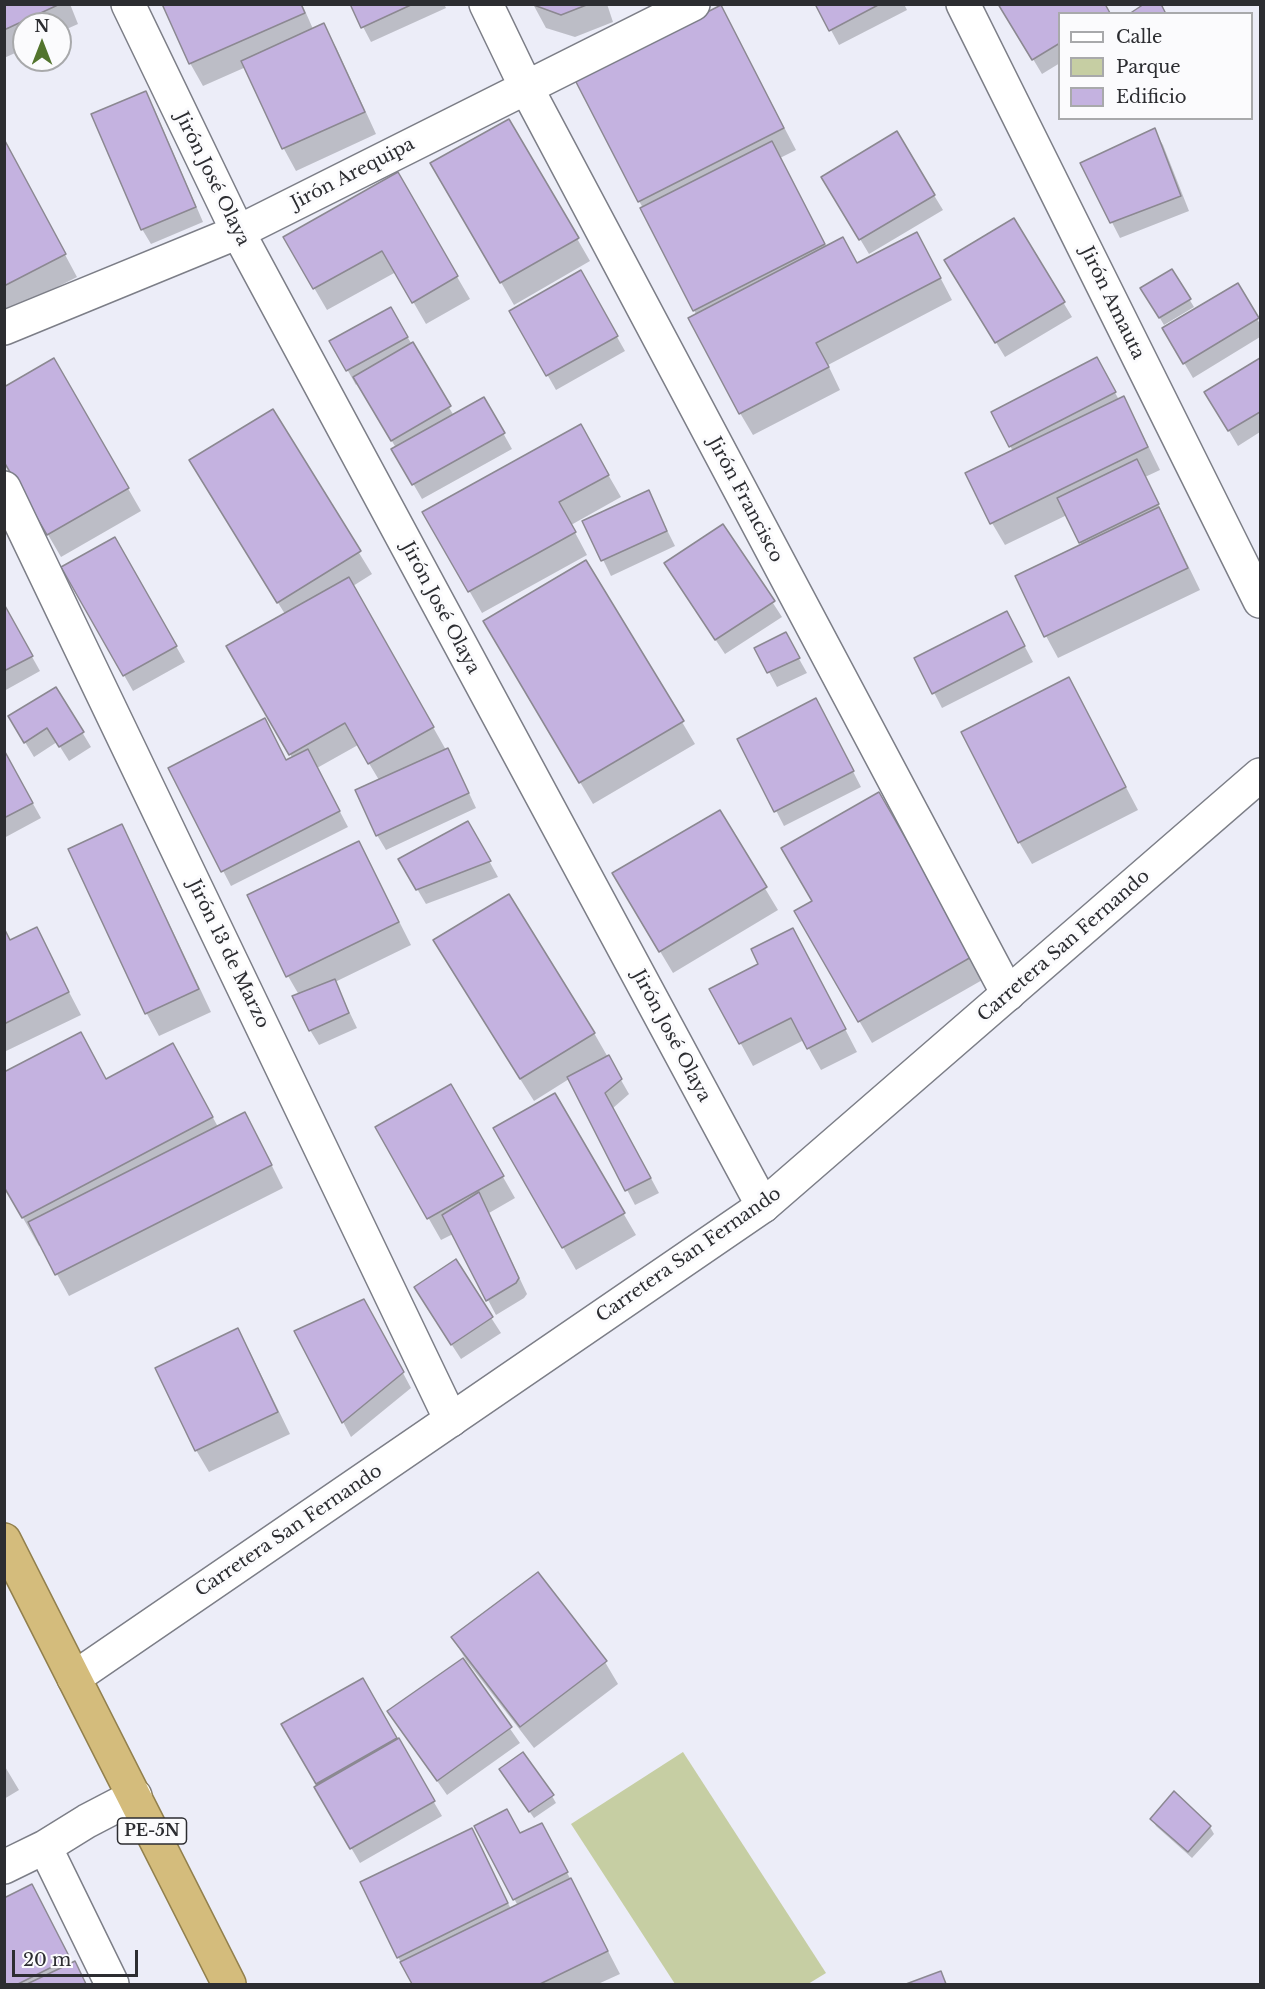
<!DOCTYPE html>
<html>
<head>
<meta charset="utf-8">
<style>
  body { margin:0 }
  #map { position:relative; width:1265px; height:1989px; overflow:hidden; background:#ecedf8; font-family:"Libre Baskerville",serif }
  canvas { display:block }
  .frame { position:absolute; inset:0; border:6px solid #2c2d31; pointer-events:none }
  .legend { position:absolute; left:1058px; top:12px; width:195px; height:108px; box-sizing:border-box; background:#fbfbfd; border:2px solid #a8a9ab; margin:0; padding:8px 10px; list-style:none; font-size:18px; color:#2c2d31 }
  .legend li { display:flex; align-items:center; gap:12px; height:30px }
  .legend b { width:30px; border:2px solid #a8a9ab }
  .north { position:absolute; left:12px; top:12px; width:60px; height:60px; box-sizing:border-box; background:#fbfbfd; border:2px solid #a8a9ab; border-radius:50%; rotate:0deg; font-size:16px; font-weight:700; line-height:24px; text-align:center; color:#2c2d31 }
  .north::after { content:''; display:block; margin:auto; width:21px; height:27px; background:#52742d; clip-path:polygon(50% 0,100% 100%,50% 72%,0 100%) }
  .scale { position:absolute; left:12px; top:1950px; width:126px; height:27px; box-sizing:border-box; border:3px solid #2c2d31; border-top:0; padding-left:8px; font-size:18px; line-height:21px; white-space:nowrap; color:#2c2d31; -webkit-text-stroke:4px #fbfbfd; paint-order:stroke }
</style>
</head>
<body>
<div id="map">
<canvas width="1265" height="1989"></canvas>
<div class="frame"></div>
<ul class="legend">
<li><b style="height:8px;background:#fff"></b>Calle</li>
<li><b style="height:16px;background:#c6cea3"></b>Parque</li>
<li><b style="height:16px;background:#c4b2e0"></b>Edificio</li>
</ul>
<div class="north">N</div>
<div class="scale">20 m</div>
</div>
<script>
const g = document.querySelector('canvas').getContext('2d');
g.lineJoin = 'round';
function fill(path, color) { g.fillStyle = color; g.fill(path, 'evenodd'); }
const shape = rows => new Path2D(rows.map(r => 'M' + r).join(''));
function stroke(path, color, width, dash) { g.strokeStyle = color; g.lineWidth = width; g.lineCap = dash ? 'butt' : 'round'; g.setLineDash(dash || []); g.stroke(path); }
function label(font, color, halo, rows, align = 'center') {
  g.font = font + ' "Libre Baskerville",serif'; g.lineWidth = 6; g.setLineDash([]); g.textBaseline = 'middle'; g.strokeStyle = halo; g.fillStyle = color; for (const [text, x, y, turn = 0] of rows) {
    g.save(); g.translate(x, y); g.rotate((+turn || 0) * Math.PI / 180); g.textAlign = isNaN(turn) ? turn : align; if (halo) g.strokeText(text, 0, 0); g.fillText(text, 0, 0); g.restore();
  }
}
const green = shape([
  [683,1752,826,1973,808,1984,675,1984,571,1824]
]);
const shadow = shape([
  [4,4,70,4,78,24,60,32,60,24,24,24,24,49,4,58],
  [164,4,302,4,313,29,323,25,336,47,376,134,296,171,284,149,246,67,203,86,190,63],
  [351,4,444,4,446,8,371,42],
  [533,4,607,4,613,22,575,37,546,28],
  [817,4,904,4,907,10,839,45],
  [1000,4,1103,4,1108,14,1060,14,1060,63,1042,74],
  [721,7,796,150,780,158,827,248,857,265,929,256,952,300,828,365,840,390,753,435,740,413,697,316,642,209,643,208,639,201],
  [145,93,154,108,203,222,151,244,142,229],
  [509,121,590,261,514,305,433,164],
  [1154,130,1163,145,1189,211,1120,238,1082,164],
  [896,133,943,210,869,254,823,177],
  [4,141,77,277,4,314],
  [397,174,470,299,426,324,396,272,327,310,285,238],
  [1172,271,1194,307,1164,325,1142,288],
  [580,272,625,351,556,390,511,311],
  [955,275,1063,302,1072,317,1005,357],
  [1237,285,1260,324,1260,337,1193,378,1164,329],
  [391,309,454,416,484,399,512,449,422,499,393,449,396,448,358,383,356,385,331,341],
  [1260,359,1260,432,1238,446,1206,392],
  [54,360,141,511,61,557,4,459],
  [1105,374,1119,400,1123,398,1136,421,1160,470,1145,477,1200,590,1058,658,1046,636,1082,545,1067,515,1005,545,992,523,1013,451,1010,446],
  [272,411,372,574,353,586,446,750,447,750,456,765,476,808,386,850,377,835,379,780,358,745,317,768,348,827,231,886,170,769,286,762,293,759,228,646,285,614,203,483],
  [580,426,621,497,571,525,587,555,482,613,424,512],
  [648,492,675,546,611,576,584,521],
  [723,526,782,617,725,654,675,579],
  [115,539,185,662,133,691,63,567],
  [4,607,40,671,4,691],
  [1015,628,1033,662,942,708,916,658],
  [785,634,807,673,777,687,756,648],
  [498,644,682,722,695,744,593,804],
  [1069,679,1138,810,1032,864,1019,842],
  [824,715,861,787,784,826,739,739],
  [10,717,82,732,91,747,69,761,57,742,34,757],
  [4,752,41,818,4,838],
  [878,794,984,979,872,1043,796,912,814,901],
  [719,812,778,910,673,973,627,896],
  [468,823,498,877,426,904,400,860],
  [121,826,134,849,211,1012,159,1036,147,1014,70,850],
  [359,842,411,945,335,982,357,1028,319,1045,310,1030,299,995,288,976],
  [4,929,11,941,36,929,81,1015,4,1052],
  [805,952,857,1052,821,1070,804,1040,753,1066,711,989],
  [447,963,594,1033,629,1094,613,1108,659,1193,635,1205,569,1079,534,1101],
  [189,1073,218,1127,257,1136,283,1188,69,1296,41,1245,39,1246,23,1218,106,1080],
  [451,1086,515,1198,489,1213,527,1294,524,1298,496,1315,453,1234,441,1240,377,1128],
  [554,1095,636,1235,576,1270,495,1129],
  [455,1262,501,1333,461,1359,424,1302],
  [372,1315,411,1388,351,1437,296,1332],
  [238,1330,250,1352,290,1434,209,1472,196,1450],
  [453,1638,605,1662,618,1684,534,1748,466,1660],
  [462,1660,520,1743,447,1795,389,1712],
  [362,1680,442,1816,360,1863,316,1788,319,1786,283,1724],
  [4,1765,19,1790,4,1799],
  [505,1777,552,1796,556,1803,534,1818],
  [1152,1819,1210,1827,1214,1834,1192,1858,1156,1826],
  [476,1827,550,1840,620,1974,598,1984,413,1984,398,1957,471,1830,511,1909,518,1906],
  [4,1900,44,1908,72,1964,86,1984,4,1984],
  [940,1973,947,1984,910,1984]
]);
const building = shape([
  [4,4,60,4,4,30,4,4],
  [162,4,301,4,305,13,189,64,162,4],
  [350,4,413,4,361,28,350,4],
  [531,4,589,4,561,15,531,4],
  [815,4,880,4,829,31,815,4],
  [998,4,1105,4,1110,13,1060,14,1060,43,1032,60,998,4],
  [1144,4,1161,4,1166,14,1129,14,1144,4],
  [721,5,784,128,638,202,575,80,721,5],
  [324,23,365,112,282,149,241,61,324,23],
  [146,91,196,207,141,230,91,114,146,91],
  [509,119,579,238,500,283,430,163,509,119],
  [1155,128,1181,196,1110,223,1080,163,1155,128],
  [897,131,935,195,859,240,821,177,897,131],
  [4,139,66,254,4,286,4,139],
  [772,141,825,244,693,311,640,208,772,141],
  [398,172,458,276,412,303,382,251,313,289,283,237,398,172],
  [1014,218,1065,302,995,343,944,260,1014,218],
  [917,232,941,278,816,343,829,367,739,414,688,318,843,237,857,263,917,232],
  [1172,269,1191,299,1159,318,1140,288,1172,269],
  [581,270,618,336,546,376,509,311,581,270],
  [1238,283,1259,318,1183,364,1162,328,1238,283],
  [391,307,408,337,346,371,329,341,391,307],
  [413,342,451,406,391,441,353,377,413,342],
  [1097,357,1116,392,1009,447,991,412,1097,357],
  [54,358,129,488,47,535,4,462,4,387,54,358],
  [1260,358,1260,412,1228,431,1204,392,1260,358],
  [1124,396,1148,447,990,524,965,473,1124,396],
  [484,397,505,433,412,485,391,449,484,397],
  [273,409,361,551,277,603,189,460,273,409],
  [581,424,609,475,559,502,576,532,468,592,422,512,581,424],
  [1137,459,1159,504,1079,543,1057,498,1137,459],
  [649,490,667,531,601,561,582,521,649,490],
  [1159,507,1188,568,1044,637,1015,576,1159,507],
  [723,524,775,601,715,640,664,563,723,524],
  [115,537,177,646,123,676,61,567,115,537],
  [586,560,684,721,579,783,483,621,586,560],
  [349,577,434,727,368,764,345,723,289,755,226,646,349,577],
  [4,604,33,656,4,671,4,604],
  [1007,611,1025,646,932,694,914,658,1007,611],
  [786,632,800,658,767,673,754,648,786,632],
  [1069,677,1126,787,1018,843,961,732,1069,677],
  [56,687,84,732,59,747,47,728,24,743,8,716,56,687],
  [816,698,854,771,774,812,737,739,816,698],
  [265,718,286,760,308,749,340,811,221,872,168,768,265,718],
  [448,748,469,793,376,836,355,790,448,748],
  [4,750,33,803,4,818,4,750],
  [879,792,973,956,858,1022,794,911,812,901,781,848,879,792],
  [720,810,767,887,659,952,612,873,720,810],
  [468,821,491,861,416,890,398,859,468,821],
  [122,824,199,989,145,1014,68,849,122,824],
  [359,841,399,922,286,977,247,895,359,841],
  [509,894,595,1033,520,1079,433,940,509,894],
  [37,927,69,992,4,1024,4,928,10,940,37,927],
  [793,928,846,1029,807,1049,791,1018,739,1044,709,989,758,964,751,949,793,928],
  [335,979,349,1013,309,1031,292,996,335,979],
  [81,1032,106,1079,173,1043,213,1117,22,1218,4,1187,4,1072,81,1032],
  [609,1055,622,1079,605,1093,651,1178,625,1191,567,1077,609,1055],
  [451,1084,504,1176,427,1219,375,1127,451,1084],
  [555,1093,625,1213,562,1248,493,1128,555,1093],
  [245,1112,272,1165,55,1275,28,1222,245,1112],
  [479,1192,519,1278,516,1283,486,1301,442,1215,479,1192],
  [456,1259,493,1317,451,1345,414,1287,456,1259],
  [364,1299,404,1372,342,1423,294,1331,364,1299],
  [238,1328,278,1412,195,1451,155,1368,238,1328],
  [538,1572,607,1661,520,1727,451,1637,538,1572],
  [463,1658,512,1727,437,1781,387,1711,463,1658],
  [363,1678,397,1738,316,1784,281,1724,363,1678],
  [399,1738,435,1801,350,1849,314,1787,399,1738],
  [523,1752,554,1795,529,1812,499,1769,523,1752],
  [1174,1791,1211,1826,1188,1852,1150,1819,1174,1791],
  [507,1809,520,1833,542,1823,568,1872,513,1900,474,1826,507,1809],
  [472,1828,508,1903,397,1958,360,1882,472,1828],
  [571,1878,608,1951,540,1984,412,1984,400,1962,571,1878],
  [32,1884,70,1958,18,1984,4,1984,4,1898,32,1884],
  [75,1961,86,1984,27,1984,67,1965,75,1961],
  [941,1971,946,1984,906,1984,941,1971]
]);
const minor = shape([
  [128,4,238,232,763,1206],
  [486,4,526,87,1008,994],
  [963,4,1260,601],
  [4,328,238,232,693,4],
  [4,488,451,1420],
  [45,1847,112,1984],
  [4,1867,45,1847,87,1821,135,1796]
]);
const tertiary = shape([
  [74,1678,763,1206,1260,775]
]);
const trunk = shape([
  [4,1540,229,1984]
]);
const shields = [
  [152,1831,69]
];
const shieldNames = [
  ["PE-5N",152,1831]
];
const streetNames = [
  ["Jirón Arequipa",353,174,-27],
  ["Jirón José Olaya",212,179,64],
  ["Jirón Amauta",1112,303,64],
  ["Jirón Francisco",745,500,62],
  ["Jirón José Olaya",440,608,62],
  ["Carretera San Fernando",1064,946,-41],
  ["Jirón 13 de Marzo",228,954,64],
  ["Jirón José Olaya",671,1036,62],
  ["Carretera San Fernando",689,1255,-35],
  ["Carretera San Fernando",289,1531,-34]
];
fill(green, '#c6cea3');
fill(shadow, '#0003');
fill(building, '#c4b2e0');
stroke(building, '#8b8891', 1.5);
stroke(minor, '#7c7e87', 36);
stroke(tertiary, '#7c7e87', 36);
stroke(trunk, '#92804d', 36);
stroke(minor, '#fff', 33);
stroke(tertiary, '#fff', 33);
stroke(trunk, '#d4bc7c', 33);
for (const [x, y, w] of shields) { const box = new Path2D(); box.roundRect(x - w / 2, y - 13, w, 26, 4.5); g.fillStyle = '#fbfbfd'; g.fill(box); stroke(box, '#2c2d31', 1.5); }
label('bold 16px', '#2c2d31', null, shieldNames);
label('18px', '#2c2d31', '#fbfbfd', streetNames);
</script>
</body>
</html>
